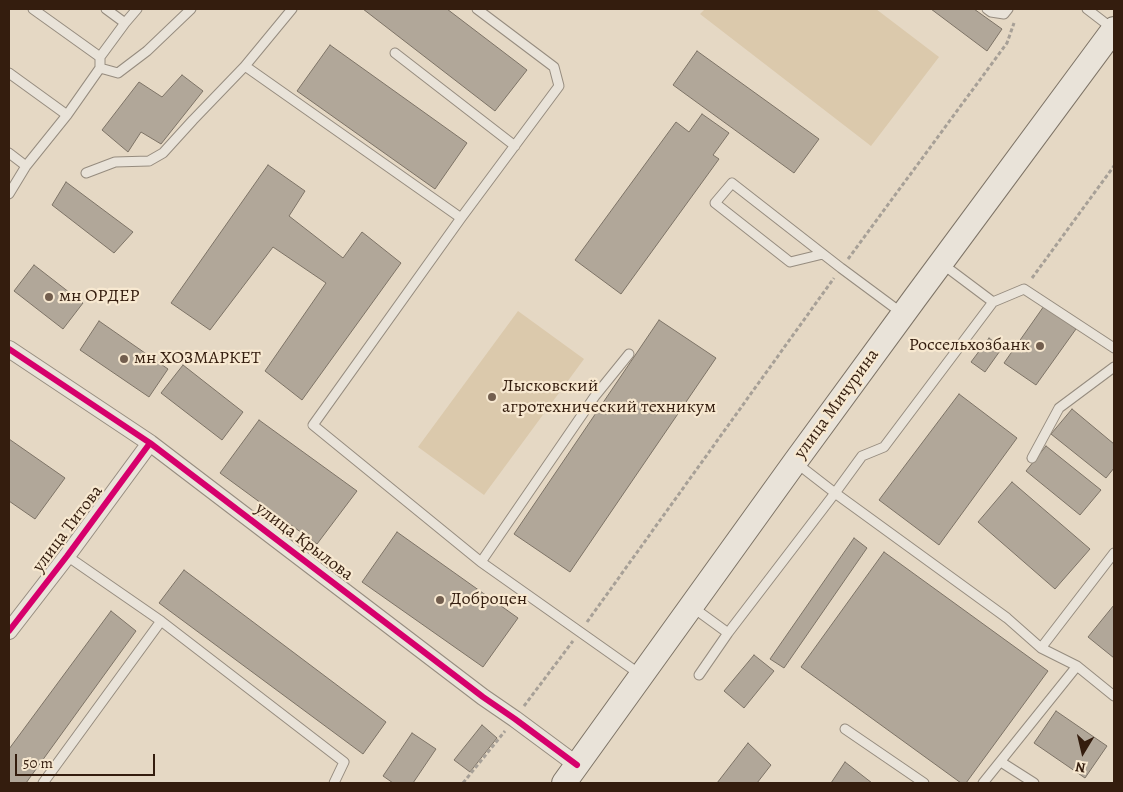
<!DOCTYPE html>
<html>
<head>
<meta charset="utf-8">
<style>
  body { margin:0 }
  #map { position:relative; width:1123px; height:792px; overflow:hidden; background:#e5d8c4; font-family:Alegreya,serif }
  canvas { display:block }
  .frame { position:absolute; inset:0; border:10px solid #341d0e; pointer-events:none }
  .north { position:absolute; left:1058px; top:727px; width:50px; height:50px; -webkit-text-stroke:4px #f7e8d0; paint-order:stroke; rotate:189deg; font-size:14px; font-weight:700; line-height:20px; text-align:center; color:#341d0e }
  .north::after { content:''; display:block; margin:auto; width:18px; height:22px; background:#341d0e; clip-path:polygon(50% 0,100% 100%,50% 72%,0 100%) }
  .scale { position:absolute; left:15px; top:754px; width:140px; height:22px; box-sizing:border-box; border:2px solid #341d0e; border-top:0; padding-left:6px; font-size:15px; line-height:18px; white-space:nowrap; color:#341d0e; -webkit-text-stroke:4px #f7e8d0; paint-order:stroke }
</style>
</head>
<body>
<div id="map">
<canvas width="1123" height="792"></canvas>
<div class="frame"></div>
<div class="north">N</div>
<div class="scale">50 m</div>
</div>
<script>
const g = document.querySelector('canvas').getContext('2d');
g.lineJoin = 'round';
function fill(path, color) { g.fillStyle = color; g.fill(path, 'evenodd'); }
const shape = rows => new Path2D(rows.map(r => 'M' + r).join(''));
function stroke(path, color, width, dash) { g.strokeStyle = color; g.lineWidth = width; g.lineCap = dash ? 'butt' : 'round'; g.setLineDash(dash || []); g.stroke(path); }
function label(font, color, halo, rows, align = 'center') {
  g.font = font + ' Alegreya,serif'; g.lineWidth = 4.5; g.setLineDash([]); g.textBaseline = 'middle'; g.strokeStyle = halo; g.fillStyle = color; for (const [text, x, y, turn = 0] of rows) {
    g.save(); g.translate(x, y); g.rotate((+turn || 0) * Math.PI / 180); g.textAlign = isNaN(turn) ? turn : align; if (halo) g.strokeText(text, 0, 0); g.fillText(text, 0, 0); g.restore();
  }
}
const green = shape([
  [705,9,876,9,939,57,871,146,700,14],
  [518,311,584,359,484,495,418,447]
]);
const building = shape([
  [363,9,447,9,527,70,495,111,363,9],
  [931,9,974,9,1002,29,987,51,931,9],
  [330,45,467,143,435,189,297,91,330,45],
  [697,51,819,139,794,173,673,85,697,51],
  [182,75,203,91,161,144,141,132,128,152,102,130,139,82,162,97,182,75],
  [702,114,729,133,713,155,719,159,621,294,575,260,676,122,689,132,702,114],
  [268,165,305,191,289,216,343,258,362,232,401,263,302,400,265,371,326,283,273,247,210,330,171,303,268,165],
  [66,182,133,232,114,253,52,205,66,182],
  [34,265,83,303,63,329,14,291,34,265],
  [1044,306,1076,329,1036,385,1004,363,1044,306],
  [659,320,716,358,570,572,514,534,659,320],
  [99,321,168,369,149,397,80,350,99,321],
  [989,338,1002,348,985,372,971,362,989,338],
  [183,365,243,412,222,440,161,393,183,365],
  [959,394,1017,438,939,545,879,500,959,394],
  [1072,409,1114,444,1114,468,1106,478,1051,434,1072,409],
  [259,420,357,491,317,544,220,473,259,420],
  [9,439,65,478,35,519,9,501,9,439],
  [1046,446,1101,490,1080,515,1026,471,1046,446],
  [1012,482,1090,549,1055,589,978,522,1012,482],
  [397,532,518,618,483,667,362,582,397,532],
  [854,538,867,548,784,668,770,659,854,538],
  [884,552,1048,671,966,783,961,783,801,667,884,552],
  [184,570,386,722,363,754,159,603,184,570],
  [1114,605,1114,658,1088,637,1114,605],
  [111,611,136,631,26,783,9,783,9,749,111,611],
  [754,655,774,671,744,708,724,691,754,655],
  [1056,711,1107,746,1085,778,1034,743,1056,711],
  [482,725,497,738,470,772,454,760,482,725],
  [412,733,436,749,413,783,393,783,383,776,412,733],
  [748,743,771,765,757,783,717,783,748,743],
  [845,762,872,783,831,783,845,762]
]);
const path = shape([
  [848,259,1007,43,1014,23],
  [1032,278,1114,166],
  [587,622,834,278],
  [524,706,573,641],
  [463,783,505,731]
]);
const lane = shape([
  [33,9,100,57],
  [106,9,125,23],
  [477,9,554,67,559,86,461,218,313,425,481,562,641,675],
  [987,9,991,12,1004,14,1008,9],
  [1087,9,1113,29],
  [395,53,515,146],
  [245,66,461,218],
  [100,68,118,73,147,51,191,9],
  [9,73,67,115],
  [9,153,26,166],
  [86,173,115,162,149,161,163,153,193,120,245,66,292,9],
  [9,194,26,166,67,115,100,68,100,57,125,23,137,9],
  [823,254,790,262,715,203,732,183,823,254,841,268,903,314],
  [941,263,993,302],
  [1032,458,1059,408,1114,367],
  [795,462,835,493,1007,618,1041,648,1077,666,1114,696],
  [67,556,161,621,344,762,334,783],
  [481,562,595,396,629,354],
  [691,606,728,633],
  [1041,648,1114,553],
  [699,675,728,633,835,493,862,456,884,447,993,302,1024,289,1114,348],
  [845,729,924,783],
  [1001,762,1034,783],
  [43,783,161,621],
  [983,783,1077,666]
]);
const street = shape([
  [9,349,150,443,483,697,515,719,577,765],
  [9,631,67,556,150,443]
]);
const secondary = shape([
  [564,783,795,462,915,298,1114,29]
]);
const cycleway = shape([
  [9,349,150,443,483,697,515,719,577,765],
  [9,631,67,556,150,443]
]);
const markers = [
  [49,297,5,"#725e4e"],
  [1040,346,5,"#725e4e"],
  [124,359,5,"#725e4e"],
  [492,397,5,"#725e4e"],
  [440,600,5,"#725e4e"]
];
const poiNames = [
  ["мн ОРДЕР",59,297],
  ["Россельхозбанк",1030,346,"right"],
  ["мн ХОЗМАРКЕТ",134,359],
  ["Лысковский",502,387],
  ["агротехнический техникум",502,408],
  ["Доброцен",450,600]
];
const streetNames = [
  ["улица Мичурина",837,404,-54],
  ["улица Титова",68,529,-53],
  ["улица Крылова",304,542,37]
];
fill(green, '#dbc9ac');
fill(building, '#b1a799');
stroke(building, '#7d7366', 1);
stroke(lane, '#968c7f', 11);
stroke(street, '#968c7f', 18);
stroke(secondary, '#7d7366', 26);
stroke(path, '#a7a097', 3, [4, 2.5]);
stroke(lane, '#e9e3d9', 9);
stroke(street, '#e9e3d9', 16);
stroke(secondary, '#e9e3d9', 24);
stroke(cycleway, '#d6006c', 6);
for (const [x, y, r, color] of markers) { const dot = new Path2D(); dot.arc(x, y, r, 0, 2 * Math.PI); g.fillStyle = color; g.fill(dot); stroke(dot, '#f7e8d0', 2); }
label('18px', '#341d0e', '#f7e8d0', poiNames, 'left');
label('18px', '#341d0e', '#f7e8d0', streetNames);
</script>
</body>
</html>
